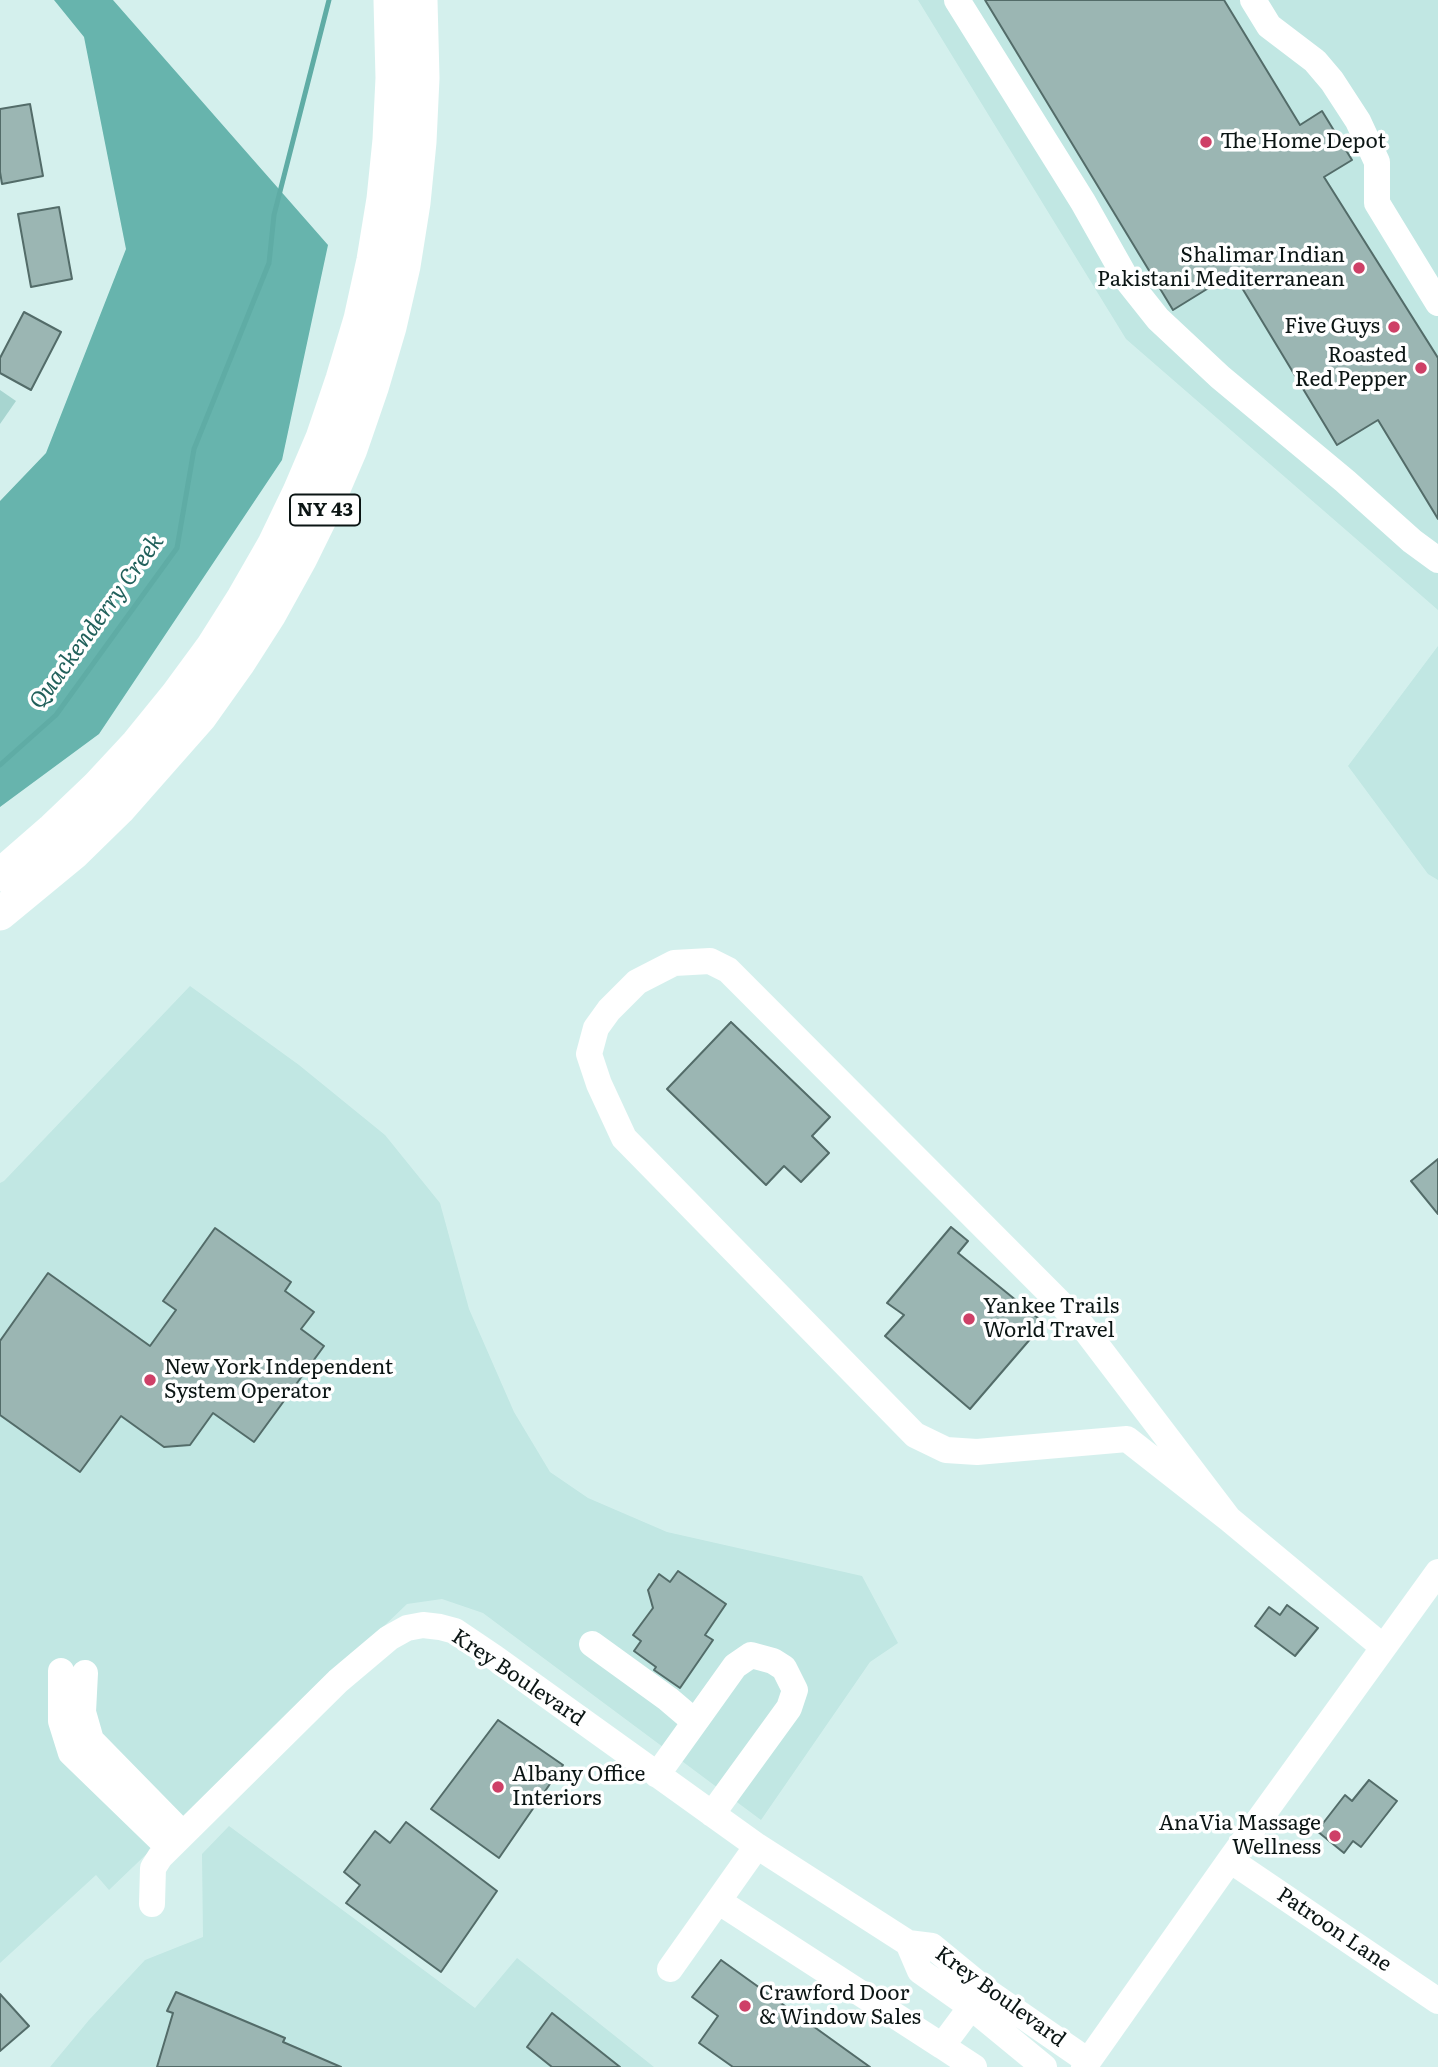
<!DOCTYPE html>
<html>
<head>
<meta charset="utf-8">
<style>
  body { margin:0 }
  canvas { display:block; background:#d4f0ed }
</style>
</head>
<body>
<canvas width="1438" height="2067"></canvas>
<script>
const g = document.querySelector('canvas').getContext('2d');
g.lineJoin = 'round';
function fill(path, color) { g.fillStyle = color; g.fill(path, 'evenodd'); }
const shape = rows => new Path2D(rows.map(r => 'M' + r).join(''));
function stroke(path, color, width, dash) { g.strokeStyle = color; g.lineWidth = width; g.lineCap = dash ? 'butt' : 'round'; g.setLineDash(dash || []); g.stroke(path); }
function label(font, color, halo, rows, align = 'center') {
  g.font = font + ' Literata,serif'; g.lineWidth = 7; g.setLineDash([]); g.textBaseline = 'middle'; g.strokeStyle = halo; g.fillStyle = color; for (const [text, x, y, turn = 0] of rows) {
    g.save(); g.translate(x, y); g.rotate((+turn || 0) * Math.PI / 180); g.textAlign = isNaN(turn) ? turn : align; if (halo) g.strokeText(text, 0, 0); g.fillText(text, 0, 0); g.restore();
  }
}
const built = shape([
  [918,0,1438,0,1438,610,1126,339],
  [1438,646,1438,880,1428,874,1348,766],
  [190,986,299,1065,385,1135,440,1203,469,1309,514,1412,550,1472,588,1498,667,1532,862,1576,898,1643,870,1662,761,1820,483,1613,442,1599,407,1604,109,1890,96,1875,0,1963,0,1183,4,1181],
  [229,1826,475,2008,517,1958,654,2067,50,2067,89,2020,145,1960,203,1937,202,1854]
]);
const green = shape([
  [0,390,16,401,0,424]
]);
const forest = shape([
  [54,0,113,0,328,245,282,460,99,734,0,807,0,501,46,453,126,249,84,37]
]);
const stream = shape([
  [0,765,56,715,177,548,194,449,269,263,274,215,329,0]
]);
const building = shape([
  [985,0,1224,0,1300,125,1322,111,1352,160,1324,177,1438,358,1438,519,1378,420,1337,445,1233,273,1173,310,985,0],
  [30,104,43,176,2,184,0,172,0,109,30,104],
  [59,207,72,279,31,287,18,214,59,207],
  [24,312,61,332,31,390,0,373,0,358,24,312],
  [731,1022,830,1117,812,1136,829,1153,801,1182,784,1166,766,1185,667,1089,731,1022],
  [1438,1159,1438,1214,1411,1181,1438,1159],
  [951,1227,968,1241,958,1253,1044,1323,970,1409,885,1336,904,1315,887,1303,951,1227],
  [215,1228,291,1282,285,1291,314,1312,301,1329,324,1346,254,1442,213,1413,190,1445,164,1447,121,1416,80,1472,0,1415,0,1341,48,1273,150,1346,176,1310,163,1301,215,1228],
  [678,1571,726,1604,705,1635,713,1640,680,1688,654,1670,656,1667,634,1651,641,1641,633,1635,653,1608,648,1590,659,1574,670,1582,678,1571],
  [1287,1605,1318,1628,1295,1656,1255,1626,1269,1607,1280,1615,1287,1605],
  [498,1720,563,1765,499,1858,431,1809,498,1720],
  [1369,1780,1397,1801,1361,1847,1353,1841,1344,1853,1317,1831,1345,1795,1352,1801,1369,1780],
  [406,1822,497,1891,441,1972,346,1903,360,1885,344,1872,375,1831,390,1843,406,1822],
  [721,1960,870,2067,733,2067,699,2043,718,2016,692,1997,721,1960],
  [176,1992,285,2038,283,2042,341,2067,157,2067,173,2013,167,2011,176,1992],
  [0,1994,29,2026,0,2051,0,1994],
  [552,2013,620,2067,552,2067,527,2047,552,2013]
]);
const minor = shape([
  [957,0,1083,202,1127,280,1158,319,1220,377,1345,481,1412,541,1438,560],
  [1253,0,1269,26,1315,61,1332,81,1358,121,1377,162,1377,203,1438,303],
  [1229,1519,1127,1439,977,1452,946,1450,915,1435,624,1138,599,1084,589,1054,596,1028,609,1010,637,982,674,963,710,961,728,970,1080,1323,1229,1519,1383,1647],
  [592,1644,668,1699,695,1722,657,1775],
  [61,1671,61,1721,71,1753,169,1848],
  [85,1673,83,1712,91,1740,183,1834],
  [695,1722,735,1666,751,1655,773,1661,784,1668,795,1690,789,1708,712,1814],
  [1230,1860,1438,2001],
  [718,1901,942,2046,971,2007,988,1992],
  [152,1904,153,1868,160,1857,338,1681,389,1638,407,1628,423,1625,440,1627,455,1631,495,1658,757,1846,908,1943,932,1946,988,1992,1088,2061],
  [908,1943,920,1971,971,2007,1044,2067],
  [670,1969,757,1846],
  [942,2046,974,2067],
  [1084,2067,1230,1860,1438,1572]
]);
const major = shape([
  [0,875,53,829,97,787,137,744,176,696,212,647,243,598,274,544,299,492,322,438,342,379,360,319,373,260,383,199,389,140,392,78,390,0],
  [0,914,74,853,119,809,201,716,238,664,270,614,301,558,327,505,351,449,372,388,390,327,404,266,414,203,420,142,423,78,421,0]
]);
const markers = [
  [1206,142,7,"#ce4067"],
  [1359,268,7,"#ce4067"],
  [1394,327,7,"#ce4067"],
  [1421,368,7,"#ce4067"],
  [969,1319,7,"#ce4067"],
  [150,1380,7,"#ce4067"],
  [498,1787,7,"#ce4067"],
  [1335,1836,7,"#ce4067"],
  [745,2006,7,"#ce4067"]
];
const shields = [
  [325,510,70]
];
const shieldNames = [
  ["NY 43",325,510]
];
const poiNames = [
  ["The Home Depot",1220,142],
  ["Shalimar Indian",1345,256,"right"],
  ["Pakistani Mediterranean",1345,280,"right"],
  ["Five Guys",1380,327,"right"],
  ["Roasted",1407,356,"right"],
  ["Red Pepper",1407,380,"right"],
  ["Yankee Trails",983,1307],
  ["World Travel",983,1331],
  ["New York Independent",164,1368],
  ["System Operator",164,1392],
  ["Albany Office",512,1775],
  ["Interiors",512,1799],
  ["AnaVia Massage",1321,1824,"right"],
  ["Wellness",1321,1848,"right"],
  ["Crawford Door",759,1994],
  ["& Window Sales",759,2018]
];
const streetNames = [
  ["Krey Boulevard",518,1678,34],
  ["Patroon Lane",1334,1930,34],
  ["Krey Boulevard",1000,1997,36]
];
const waterNames = [
  ["Quackenderry Creek",97,622,-54]
];
fill(built, '#c1e7e3');
fill(green, '#a7d5d0');
fill(forest, '#67b4ad');
stroke(stream, '#5faca5', 5);
fill(building, '#9bb6b3');
stroke(building, '#536c69', 2);
stroke(minor, '#fff', 26);
stroke(major, '#fff', 33);
for (const [x, y, r, color] of markers) { const dot = new Path2D(); dot.arc(x, y, r, 0, 2 * Math.PI); g.fillStyle = color; g.fill(dot); stroke(dot, '#fff', 2.5); }
for (const [x, y, w] of shields) { const box = new Path2D(); box.roundRect(x - w / 2, y - 15.5, w, 31, 5); g.fillStyle = '#fff'; g.fill(box); stroke(box, '#0b1514', 2); }
label('bold 19px', '#0b1514', null, shieldNames);
label('21px', '#0b1514', '#fff', poiNames, 'left');
label('21px', '#0b1514', '#fff', streetNames);
label('italic 23px', '#21605b', '#fff', waterNames);
</script>
</body>
</html>
